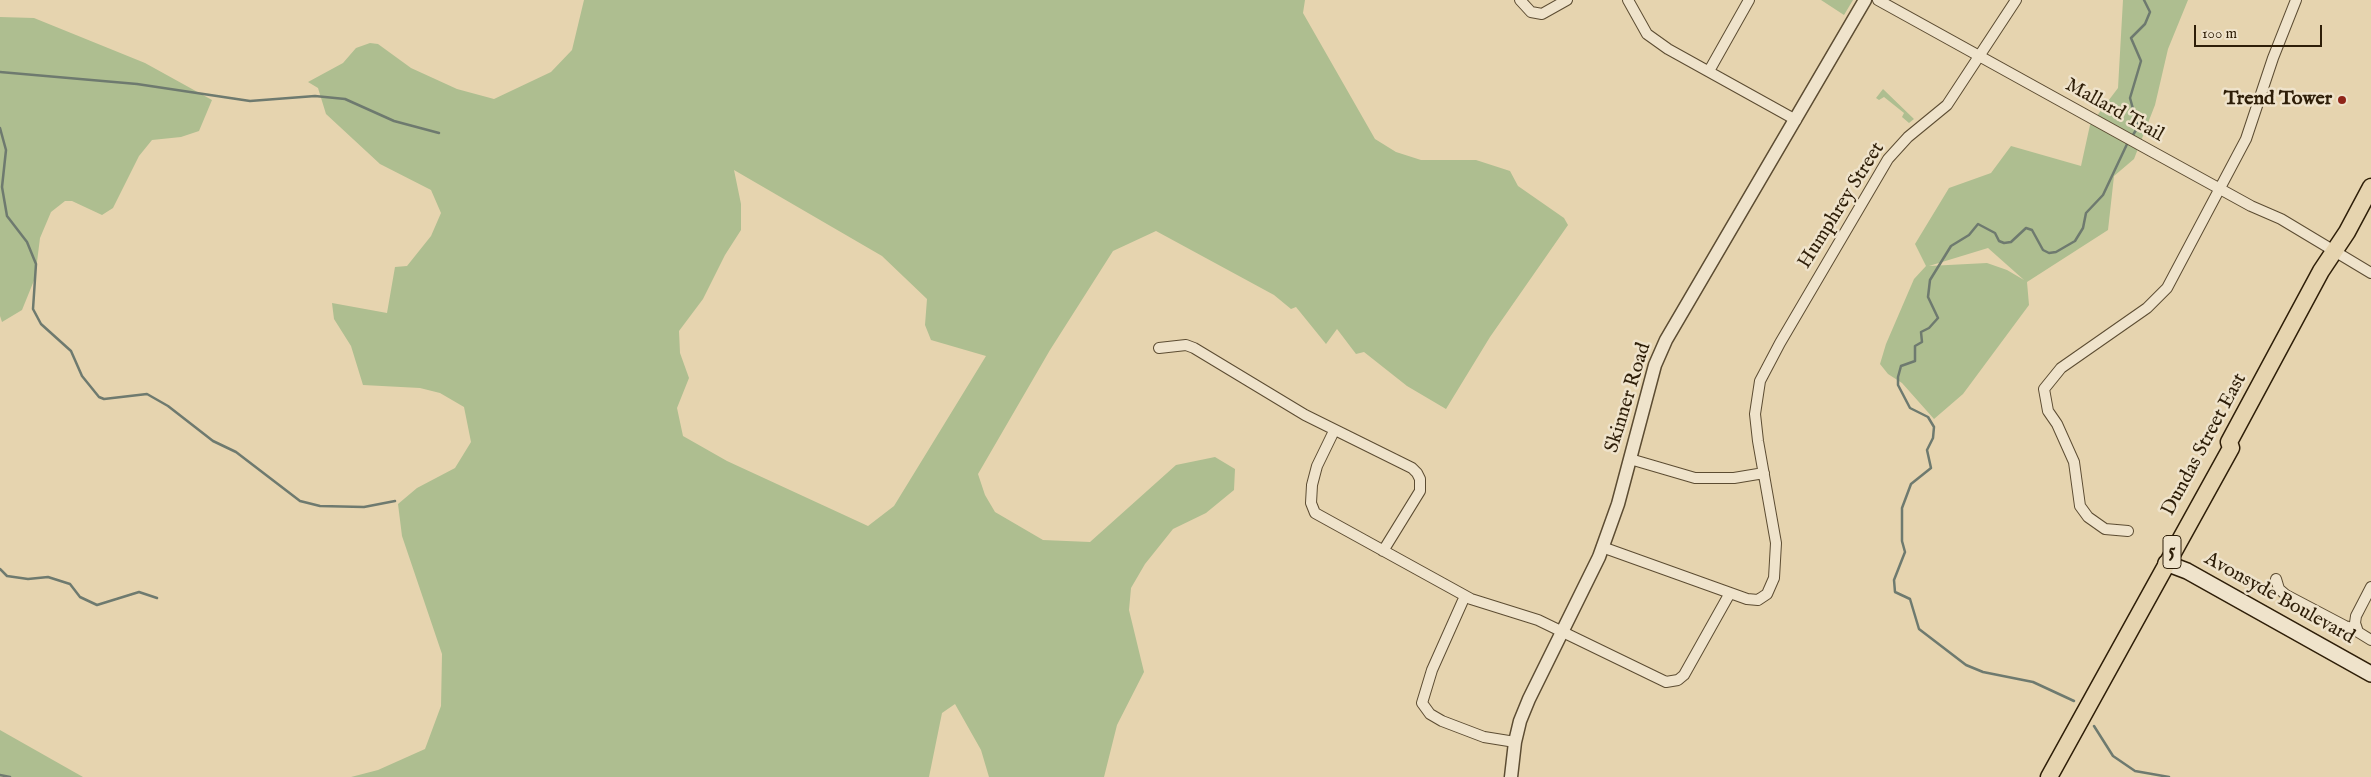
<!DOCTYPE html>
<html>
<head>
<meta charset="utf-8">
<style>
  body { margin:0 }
  #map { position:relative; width:2371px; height:777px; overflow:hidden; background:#e6d4af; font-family:"IM FELL English",serif }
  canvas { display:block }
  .scale { position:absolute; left:2194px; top:25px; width:128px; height:22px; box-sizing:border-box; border:2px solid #2e1e08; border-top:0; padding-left:6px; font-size:15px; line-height:18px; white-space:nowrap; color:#2e1e08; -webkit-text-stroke:4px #efe3cb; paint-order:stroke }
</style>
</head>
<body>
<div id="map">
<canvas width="2371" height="777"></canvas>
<div class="scale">100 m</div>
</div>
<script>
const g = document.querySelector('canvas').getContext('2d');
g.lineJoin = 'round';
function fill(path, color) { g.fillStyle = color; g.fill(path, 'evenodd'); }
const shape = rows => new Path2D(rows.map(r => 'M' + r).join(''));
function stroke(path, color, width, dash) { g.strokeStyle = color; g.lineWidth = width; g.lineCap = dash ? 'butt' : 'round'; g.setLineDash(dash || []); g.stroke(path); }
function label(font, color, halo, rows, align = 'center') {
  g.font = font + ' "IM FELL English",serif'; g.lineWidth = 5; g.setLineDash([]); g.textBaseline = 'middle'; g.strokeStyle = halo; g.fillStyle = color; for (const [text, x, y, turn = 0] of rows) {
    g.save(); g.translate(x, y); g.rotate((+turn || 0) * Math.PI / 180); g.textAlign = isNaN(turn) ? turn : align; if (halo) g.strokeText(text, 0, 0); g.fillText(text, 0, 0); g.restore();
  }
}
const green = shape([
  [584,0,1305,0,1303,13,1375,139,1396,152,1421,160,1476,160,1510,171,1518,186,1564,218,1568,225,1490,337,1446,409,1407,386,1364,352,1356,354,1337,329,1326,344,1296,307,1291,309,1274,295,1156,231,1113,251,1050,350,978,474,985,495,995,512,1043,540,1090,542,1176,465,1215,457,1235,469,1234,490,1206,513,1173,529,1145,564,1131,588,1129,610,1144,672,1117,725,1104,777,989,777,981,750,955,704,942,713,929,777,351,777,378,770,425,749,441,706,442,654,402,536,398,504,417,488,455,468,471,442,464,407,440,393,420,388,363,385,351,346,334,319,332,303,387,313,395,267,407,266,431,236,441,213,431,190,380,164,326,114,318,88,308,82,343,63,356,48,370,43,378,44,411,68,457,89,494,99,551,72,572,50],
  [734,170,882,256,927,299,925,325,931,340,986,356,894,506,868,526,727,461,683,436,677,408,689,378,680,353,679,331,703,299,725,255,741,230,741,204],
  [1821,0,1853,0,1844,15],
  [2123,0,2188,0,2168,49,2155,105,2134,159,2114,176,2108,230,2027,282,2029,305,1963,394,1934,419,1902,383,1888,374,1880,364,1886,344,1914,279,1926,266,1915,244,1949,188,1991,173,2011,146,2081,166,2090,125,2118,88],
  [1988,248,2024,280,2007,270,1987,263,1929,266],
  [0,17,34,18,145,63,212,100,199,131,181,137,152,140,139,156,113,208,102,215,72,201,65,201,51,212,40,238,35,278,22,310,2,322,0,316],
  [1883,89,1914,119,1909,123,1902,117,1904,113,1884,97,1879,100,1876,98],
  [0,730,7,734,83,777,0,777]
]);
const stream = shape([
  [0,72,137,84,250,101,315,96,345,99,394,121,439,133],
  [0,128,6,150,2,187,7,216,27,242,36,264,33,309,41,324,71,351,82,376,99,397,104,399,147,394,168,406,213,441,236,452,300,501,320,506,364,507,395,501],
  [2131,138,2138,127,2130,98,2141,61,2131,38,2145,24,2150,12,2144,0],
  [0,569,7,576,28,579,48,577,70,584,80,597,97,605,139,592,157,598],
  [2074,701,2033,682,1983,672,1966,665,1919,629,1910,599,1895,592,1894,580,1905,552,1902,541,1902,508,1911,484,1931,468,1927,450,1933,438,1934,427,1928,417,1910,408,1898,385,1898,377,1901,366,1915,361,1915,346,1922,342,1921,332,1929,328,1938,318,1928,297,1930,280,1951,246,1969,235,1978,224,1995,233,1999,241,2004,243,2011,242,2026,228,2032,230,2043,250,2049,253,2056,252,2075,241,2083,228,2086,213,2103,195,2128,142],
  [2094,726,2113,756,2135,771,2169,777],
  [0,775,10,777]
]);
const minor = shape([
  [1520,0,1531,12,1542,14,1567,0],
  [1628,0,1647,34,1668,49,1796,120],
  [1878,0,2151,151,2251,206,2281,219,2371,273],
  [1709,71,1749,0],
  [1159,348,1186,345,1194,348,1305,415,1412,468,1417,473,1420,479,1420,491,1383,551],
  [1334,431,1317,466,1312,485,1311,503,1315,513,1471,599,1538,620,1666,682,1678,680,1684,675,1730,593],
  [1630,459,1695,478,1734,478,1764,473],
  [2128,531,2105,529,2088,517,2080,506,2074,462,2057,424,2048,411,2044,389,2061,368,2147,308,2167,288,2246,139,2273,58,2296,0],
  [1602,547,1747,599,1758,600,1767,594,1774,578,1776,543,1758,441,1755,414,1760,381,1780,343,1888,159,1908,137,1947,105,2016,0],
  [2276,579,2279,589,2286,595,2345,626,2356,629],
  [2371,587,2356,616,2355,623,2358,632,2371,640],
  [1465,596,1432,670,1422,703,1430,714,1442,721,1484,737,1515,742]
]);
const tertiary = shape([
  [1511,777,1515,742,1520,721,1529,699,1599,557,1618,504,1655,365,1666,340,1865,0]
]);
const secondary = shape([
  [2166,563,2187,571,2371,674]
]);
const primary = shape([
  [2049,777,2231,448,2229,442,2321,271,2347,232,2371,187]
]);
const markers = [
  [2342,100,5,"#8f2418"]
];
const shields = [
  [2172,552,18]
];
const shieldNames = [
  ["5",2172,552]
];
const poiNames = [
  ["Trend Tower",2332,100]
];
const streetNames = [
  ["Mallard Trail",2114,111,29],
  ["Humphrey Street",1842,206,-58],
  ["Skinner Road",1629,398,-73],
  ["Dundas Street East",2205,445,-62],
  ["Avonsyde Boulevard",2279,599,29]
];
fill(green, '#aebe90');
stroke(stream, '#6e7a6f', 2.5);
stroke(minor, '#5c4c32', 12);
stroke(tertiary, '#5c4c32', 15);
stroke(secondary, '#2e1e08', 18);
stroke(primary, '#2e1e08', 19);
stroke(minor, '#efe3cb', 10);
stroke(tertiary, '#efe3cb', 12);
stroke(secondary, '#efe3cb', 15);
stroke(primary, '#e6d4af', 16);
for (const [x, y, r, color] of markers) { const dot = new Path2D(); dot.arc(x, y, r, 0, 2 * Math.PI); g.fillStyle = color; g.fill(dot); stroke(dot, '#efe3cb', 2); }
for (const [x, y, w] of shields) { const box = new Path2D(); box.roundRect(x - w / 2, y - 16.5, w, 33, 4); g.fillStyle = '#efe3cb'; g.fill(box); stroke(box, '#2e1e08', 1); }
label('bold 19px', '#2e1e08', null, shieldNames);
label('bold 20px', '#2e1e08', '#efe3cb', poiNames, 'right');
label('20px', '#2e1e08', '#efe3cb', streetNames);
</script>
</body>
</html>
